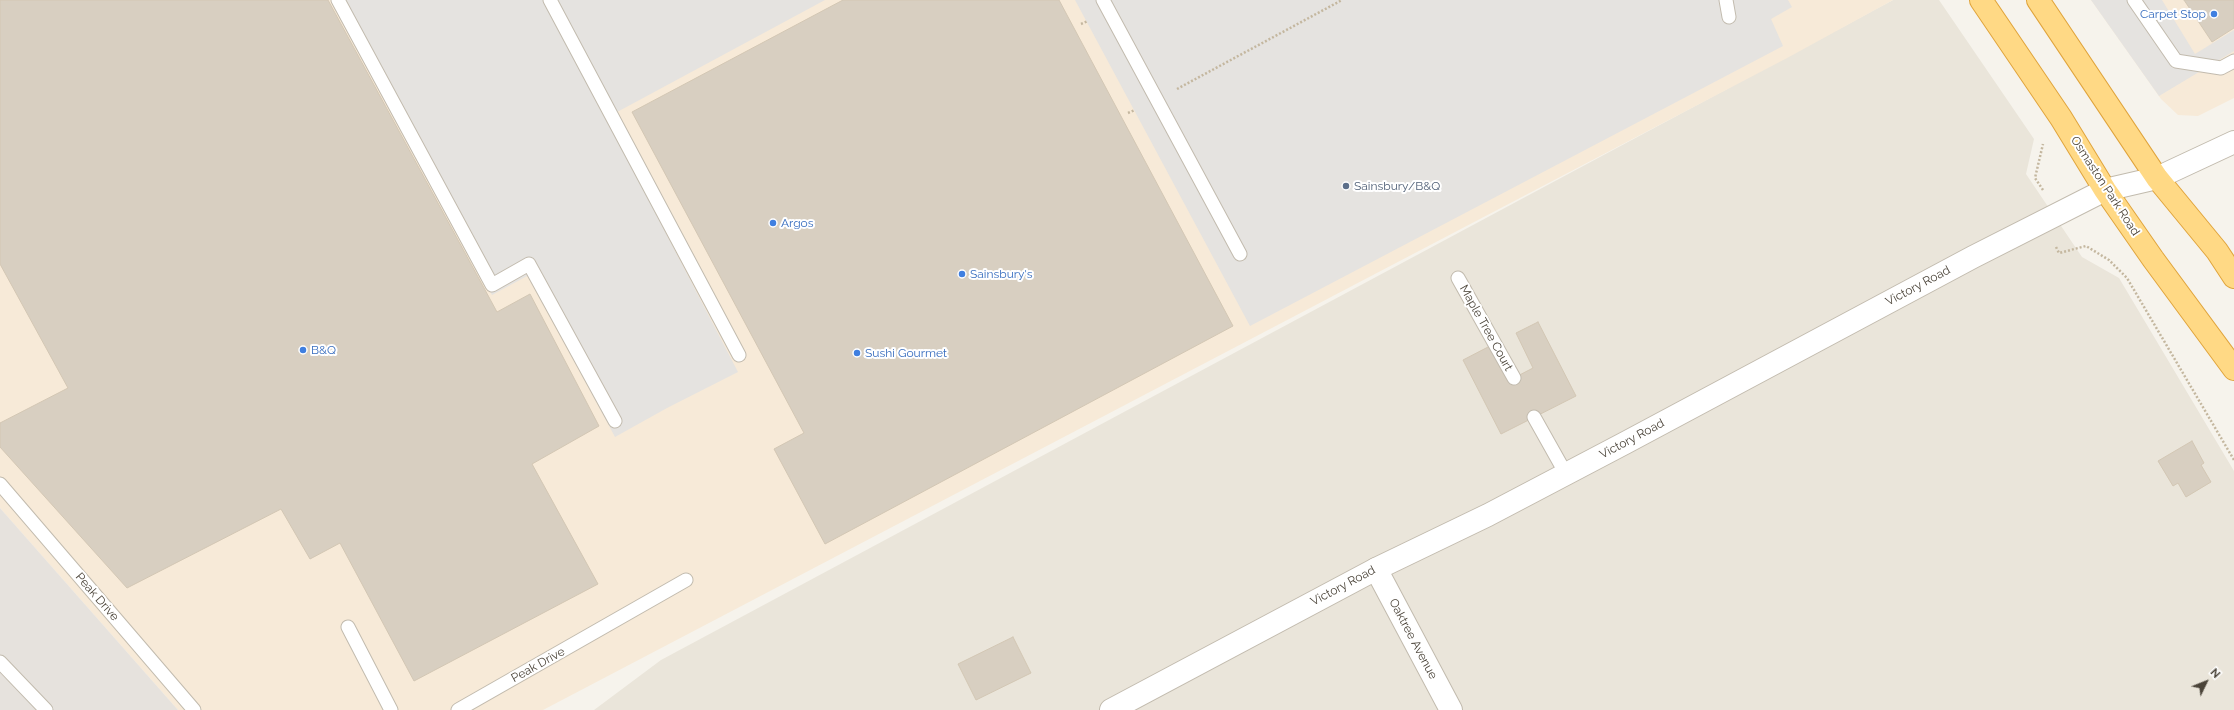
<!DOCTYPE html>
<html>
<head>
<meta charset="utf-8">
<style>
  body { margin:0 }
  #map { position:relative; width:2234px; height:710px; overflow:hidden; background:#f6f3ec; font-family:Raleway,sans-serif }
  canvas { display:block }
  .north { position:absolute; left:2186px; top:662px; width:40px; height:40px; -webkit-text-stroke:3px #fff; paint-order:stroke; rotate:47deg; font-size:11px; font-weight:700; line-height:16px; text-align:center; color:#4b4439 }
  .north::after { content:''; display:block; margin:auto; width:14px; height:18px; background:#4b4439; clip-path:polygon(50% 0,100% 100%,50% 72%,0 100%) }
</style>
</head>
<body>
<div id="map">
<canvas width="2234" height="710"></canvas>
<div class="north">N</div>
</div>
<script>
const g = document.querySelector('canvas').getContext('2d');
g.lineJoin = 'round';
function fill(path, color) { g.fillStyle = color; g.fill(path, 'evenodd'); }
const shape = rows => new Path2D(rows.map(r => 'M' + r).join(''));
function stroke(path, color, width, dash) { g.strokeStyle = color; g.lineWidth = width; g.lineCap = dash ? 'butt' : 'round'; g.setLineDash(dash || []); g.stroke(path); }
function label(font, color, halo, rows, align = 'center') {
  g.font = font + ' Raleway,sans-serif'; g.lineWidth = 4; g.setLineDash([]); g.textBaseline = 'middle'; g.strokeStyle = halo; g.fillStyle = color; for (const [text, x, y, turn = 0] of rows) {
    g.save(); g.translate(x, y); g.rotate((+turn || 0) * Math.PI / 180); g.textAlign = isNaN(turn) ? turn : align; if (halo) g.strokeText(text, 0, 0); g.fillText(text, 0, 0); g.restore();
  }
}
const residential = shape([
  [1893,0,1939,0,2034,139,2026,174,2082,257,2119,278,2234,471,2234,710,594,710,661,660]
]);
const commercial = shape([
  [0,0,1893,0,1789,57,543,710,178,710,0,508],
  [2091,0,2234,0,2234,98,2198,116,2178,115,2161,99]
]);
const industrial = shape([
  [0,508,178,710,0,710]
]);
const parking = shape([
  [331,0,825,0,606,118,738,372,667,408,615,437,529,275,492,295],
  [1075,0,1788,0,1792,7,1771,19,1783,46,1250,326],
  [2091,0,2162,0,2195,54,2234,30,2234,51,2159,96]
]);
const building = shape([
  [0,0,328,0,497,312,530,294,599,426,532,464,598,584,414,681,340,543,310,559,281,509,127,588,0,447,0,423,68,388,0,264,0,0],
  [843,0,1059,0,1233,326,825,544,774,449,804,433,632,112,843,0],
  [2184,0,2234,0,2234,28,2212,42,2184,0],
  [1538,322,1576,396,1501,434,1463,360,1490,346,1508,381,1533,368,1516,333,1538,322],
  [2192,441,2204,463,2201,465,2211,482,2186,497,2178,483,2173,486,2158,461,2192,441],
  [1013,637,1031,673,976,700,958,664,1013,637]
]);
const path = shape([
  [1081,24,1088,21],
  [1177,89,1342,0],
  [1128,113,1135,110],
  [2043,190,2035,178,2043,144],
  [2056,247,2059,253,2086,246,2109,260,2127,278,2234,460]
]);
const service = shape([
  [338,0,492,285,529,264,615,421],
  [550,0,739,355],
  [1103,0,1240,254],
  [1726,0,1729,17],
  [2134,0,2176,61,2221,68,2234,61],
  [1458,278,1514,378],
  [1534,417,1566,474],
  [0,484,194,710],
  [348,627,391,710],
  [0,662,46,710],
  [458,710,686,580]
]);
const minor = shape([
  [1376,569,1451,710]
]);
const tertiary = shape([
  [1111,710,1376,569,1488,515,1625,443,1973,257,2105,190,2157,178,2234,142]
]);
const trunk = shape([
  [1981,0,2061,118,2105,190,2153,259,2234,369],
  [2038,0,2157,178,2217,251,2234,277]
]);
const markers = [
  [2214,14,4,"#3f7fe0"],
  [1346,186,4,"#5c6f8a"],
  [773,223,4,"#3f7fe0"],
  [962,274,4,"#3f7fe0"],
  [303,350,4,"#3f7fe0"],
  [857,353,4,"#3f7fe0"]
];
const shopNames = [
  ["Carpet Stop",2206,14,"right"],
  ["Argos",781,223],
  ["Sainsbury's",970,274],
  ["B&Q",311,350],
  ["Sushi Gourmet",865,353]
];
const serviceNames = [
  ["Sainsbury/B&Q",1354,186]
];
const streetNames = [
  ["Osmaston Park Road",2105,186,57],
  ["Victory Road",1918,286,-28],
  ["Maple Tree Court",1486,328,61],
  ["Victory Road",1632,439,-28],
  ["Victory Road",1343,586,-28],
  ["Peak Drive",97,597,49],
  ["Oaktree Avenue",1413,639,62],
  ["Peak Drive",538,665,-29]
];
fill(residential, '#eae5da');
fill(commercial, '#f7ead8');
fill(industrial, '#e6e2dd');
fill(parking, '#e5e3e0');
fill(building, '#d8cfc1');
stroke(building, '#d3c7b4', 1);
stroke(service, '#c2bbae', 15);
stroke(minor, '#c2bbae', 24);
stroke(tertiary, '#c2bbae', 24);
stroke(trunk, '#e0a43c', 24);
stroke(path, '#c4b79f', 2.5, [2, 2]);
stroke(service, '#fff', 13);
stroke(minor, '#fff', 22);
stroke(tertiary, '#fff', 22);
stroke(trunk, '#ffd985', 22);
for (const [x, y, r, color] of markers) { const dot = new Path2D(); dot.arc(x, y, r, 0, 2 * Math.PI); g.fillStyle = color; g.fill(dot); stroke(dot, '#fff', 1.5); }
label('12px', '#366cbe', '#fff', shopNames, 'left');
label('12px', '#4e5e75', '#fff', serviceNames, 'left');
label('12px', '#4b4439', '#fff', streetNames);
</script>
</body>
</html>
